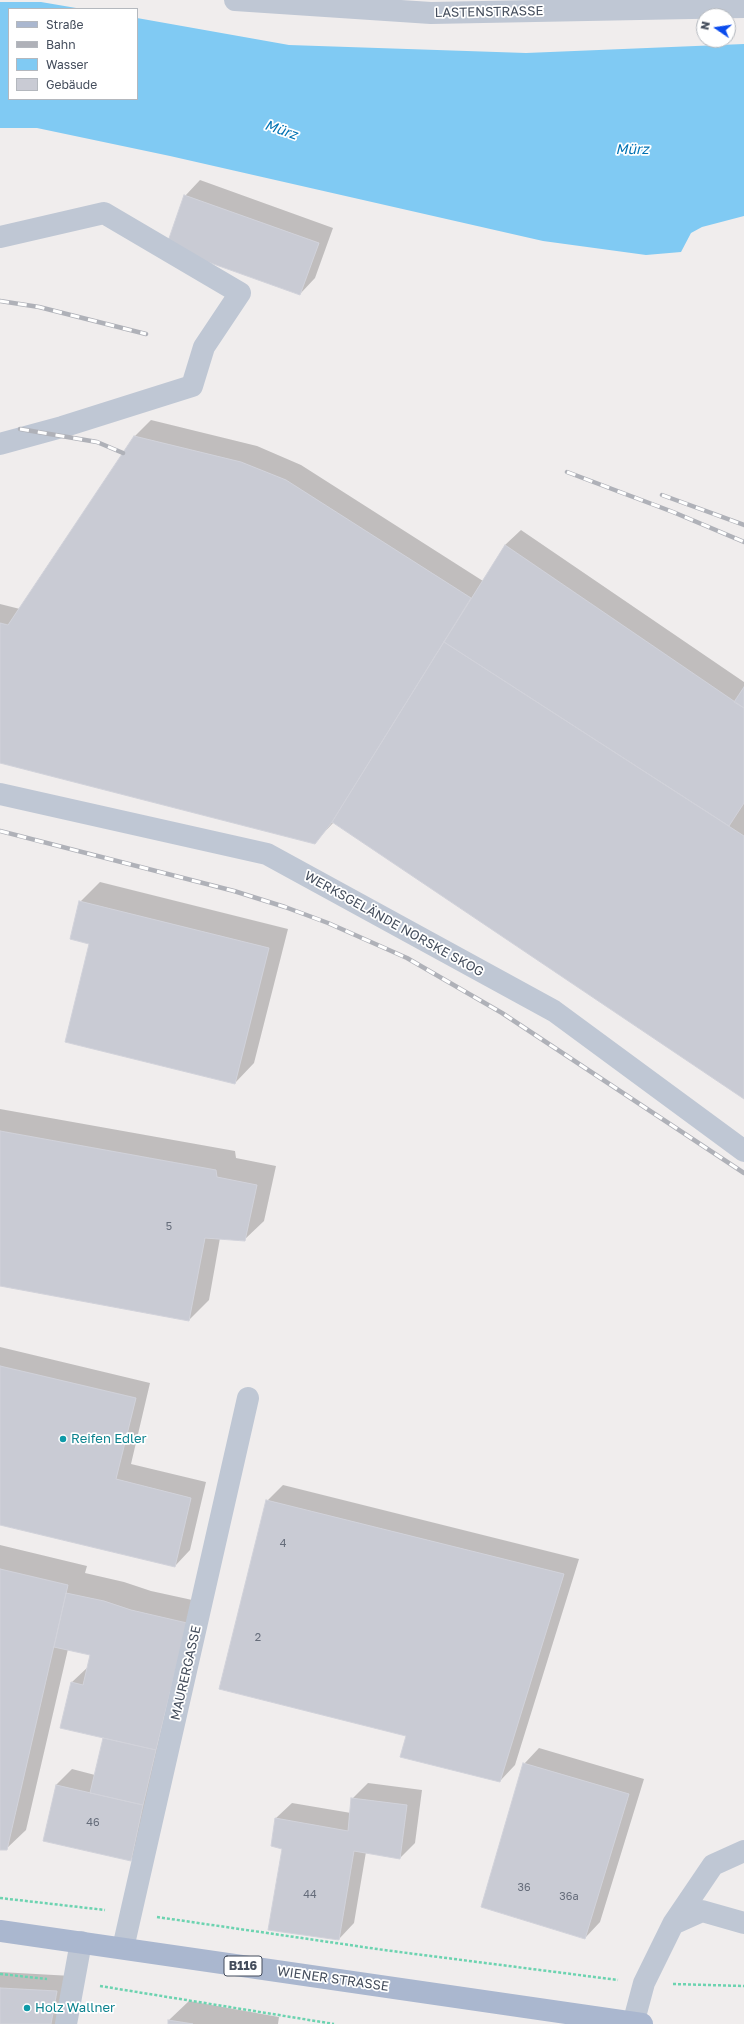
<!DOCTYPE html>
<html>
<head>
<meta charset="utf-8">
<style>
  body { margin:0 }
  #map { position:relative; width:744px; height:2024px; overflow:hidden; background:#f0eded; font-family:"Golos Text",sans-serif }
  canvas { display:block }
  .legend { position:absolute; left:8px; top:8px; width:130px; height:92px; box-sizing:border-box; background:#fff; border:1px solid #b4b8be; margin:0; padding:5px 7px; list-style:none; font-size:12px; color:#444d5c }
  .legend li { display:flex; align-items:center; gap:8px; height:20px }
  .legend b { width:20px; border:1px solid #b4b8be }
  .north { position:absolute; left:696px; top:8px; width:40px; height:40px; box-sizing:border-box; background:#fff; border:1px solid #b4b8be; border-radius:50%; rotate:283deg; font-size:11px; font-weight:700; line-height:16px; text-align:center; color:#444d5c }
  .north::after { content:''; display:block; margin:auto; width:14px; height:18px; background:#0a4bed; clip-path:polygon(50% 0,100% 100%,50% 72%,0 100%) }
</style>
</head>
<body>
<div id="map">
<canvas width="744" height="2024"></canvas>
<ul class="legend">
<li><b style="height:5px;background:#aab7cf"></b>Straße</li>
<li><b style="height:5px;background:#afb1b8"></b>Bahn</li>
<li><b style="height:11px;background:#80caf3"></b>Wasser</li>
<li><b style="height:11px;background:#c9cbd4"></b>Gebäude</li>
</ul>
<div class="north">N</div>
</div>
<script>
const g = document.querySelector('canvas').getContext('2d');
g.lineJoin = 'round';
function fill(path, color) { g.fillStyle = color; g.fill(path, 'evenodd'); }
const shape = rows => new Path2D(rows.map(r => 'M' + r).join(''));
function stroke(path, color, width, dash) { g.strokeStyle = color; g.lineWidth = width; g.lineCap = dash ? 'butt' : 'round'; g.setLineDash(dash || []); g.stroke(path); }
function label(font, color, halo, rows, align = 'center') {
  g.font = font + ' "Golos Text",sans-serif'; g.lineWidth = 3.5; g.setLineDash([]); g.textBaseline = 'middle'; g.strokeStyle = halo; g.fillStyle = color; for (const [text, x, y, turn = 0] of rows) {
    g.save(); g.translate(x, y); g.rotate((+turn || 0) * Math.PI / 180); g.textAlign = isNaN(turn) ? turn : align; if (halo) g.strokeText(text, 0, 0); g.fillText(text, 0, 0); g.restore();
  }
}
const water = shape([
  [0,2,41,2,82,9,9,9,9,99,137,99,137,18,289,45,526,53,744,44,744,216,702,227,691,233,681,252,646,255,543,241,170,156,37,128,0,128]
]);
const shadow = shape([
  [200,180,333,228,315,278,300,294,185,196],
  [151,420,257,446,301,465,483,581,505,545,521,530,744,682,744,1097,334,822,314,843,0,762,0,604,20,609,135,436],
  [100,882,288,929,254,1063,235,1083,90,943,80,902],
  [0,1109,235,1151,236,1158,276,1166,264,1221,244,1240,220,1238,209,1300,189,1320,0,1285],
  [0,1347,150,1383,131,1464,206,1482,190,1550,175,1566,0,1524],
  [283,1485,579,1559,515,1765,500,1781,407,1735,267,1501],
  [0,1545,87,1566,85,1573,124,1582,151,1591,206,1603,146,1845,130,1860,44,1840,56,1785,72,1769,95,1775,104,1737,71,1683,89,1666,91,1654,68,1649,26,1830,6,1849,0,1850],
  [539,1748,644,1779,600,1922,585,1938,524,1764],
  [368,1783,422,1790,415,1843,400,1858,366,1852,354,1923,339,1939,283,1848,272,1846,276,1818,292,1803,351,1813,352,1799],
  [0,1972,72,1976,64,2024,0,2024],
  [189,2001,279,2017,278,2024,169,2024,169,2020]
]);
const building = shape([
  [184,195,319,243,300,295,166,247,184,195],
  [134,436,241,462,286,480,471,598,332,822,315,844,0,763,0,623,8,625,134,436],
  [505,545,744,708,744,803,729,826,444,642,505,545],
  [444,642,744,836,744,1099,332,822,444,642],
  [744,687,744,708,734,702,744,687],
  [79,901,269,948,235,1084,65,1042,89,944,70,939,79,901],
  [0,1131,216,1170,217,1177,257,1185,245,1241,205,1238,189,1321,0,1286,0,1131],
  [0,1366,136,1398,116,1479,191,1498,175,1567,0,1525,0,1366],
  [266,1500,564,1574,500,1782,400,1757,406,1736,219,1689,266,1500],
  [0,1569,68,1585,7,1850,0,1850,0,1569],
  [66,1593,104,1601,131,1610,187,1623,156,1750,60,1728,71,1682,83,1685,90,1655,54,1647,66,1593],
  [103,1738,156,1750,143,1805,90,1793,103,1738],
  [523,1763,629,1794,585,1939,481,1907,523,1763],
  [56,1785,143,1805,131,1861,43,1841,56,1785],
  [351,1798,407,1805,400,1859,354,1851,339,1940,268,1930,282,1849,271,1846,275,1818,348,1831,351,1798],
  [0,1988,57,1991,51,2024,0,2024,0,1988],
  [168,2020,193,2024,168,2024,168,2020]
]);
const path = shape([
  [0,1898,105,1910],
  [157,1917,384,1950,618,1980],
  [0,1974,47,1979],
  [673,1984,744,1986],
  [100,1986,334,2024]
]);
const minor = shape([
  [235,0,431,13,744,7],
  [0,237,104,213,240,293,204,347,192,386,62,427,0,444],
  [0,794,267,854,554,1011,744,1151],
  [673,1924,713,1865,744,1851],
  [123,1948,248,1398],
  [66,2024,81,1942],
  [633,2024,644,1983,673,1924,702,1911,744,1923]
]);
const major = shape([
  [0,1931,642,2024]
]);
const rail = shape([
  [0,301,39,307,146,334],
  [20,429,97,442,123,453],
  [567,472,673,512,744,542],
  [662,495,744,525],
  [0,831,234,891,285,907,328,923,407,958,502,1013,744,1173]
]);
const markers = [
  [63,1439,4,"#0f9aa8"],
  [27,2008,4,"#0f9aa8"]
];
const numberNames = [
  ["5",169,1227],
  ["4",283,1544],
  ["2",258,1638],
  ["46",93,1823],
  ["36",524,1888],
  ["44",310,1895],
  ["36a",569,1897]
];
const shields = [
  [243,1966,38]
];
const shieldNames = [
  ["B116",243,1966]
];
const streetNames = [
  ["LASTENSTRASSE",489,12,-1],
  ["WERKSGELÄNDE NORSKE SKOG",394,924,29],
  ["MAURERGASSE",186,1673,-77],
  ["WIENER STRASSE",333,1979,8]
];
const cultureNames = [
  ["Reifen Edler",71,1439],
  ["Holz Wallner",35,2008]
];
const waterNames = [
  ["Mürz",281,130,19],
  ["Mürz",632,150]
];
fill(water, '#80caf3');
fill(shadow, '#0003');
fill(building, '#c9cbd4');
stroke(building, '#d1d2da', 1);
stroke(path, '#6cd3b0', 2.5, [3, 2]);
stroke(minor, '#bfc7d4', 22);
stroke(major, '#aab7cf', 22);
stroke(rail, '#afb1b8', 4.5);
stroke(rail, '#fff', 3, [9]);
for (const [x, y, r, color] of markers) { const dot = new Path2D(); dot.arc(x, y, r, 0, 2 * Math.PI); g.fillStyle = color; g.fill(dot); stroke(dot, '#fff', 1.5); }
label('11px', '#656c7a', null, numberNames);
for (const [x, y, w] of shields) { const box = new Path2D(); box.roundRect(x - w / 2, y - 10, w, 20, 3); g.fillStyle = '#fff'; g.fill(box); stroke(box, '#444d5c', 1); }
label('bold 12px', '#444d5c', null, shieldNames);
label('13px', '#444d5c', '#fff', streetNames);
label('13px', '#0d838f', '#fff', cultureNames, 'left');
label('italic 14px', '#0072b3', '#fff', waterNames);
</script>
</body>
</html>
